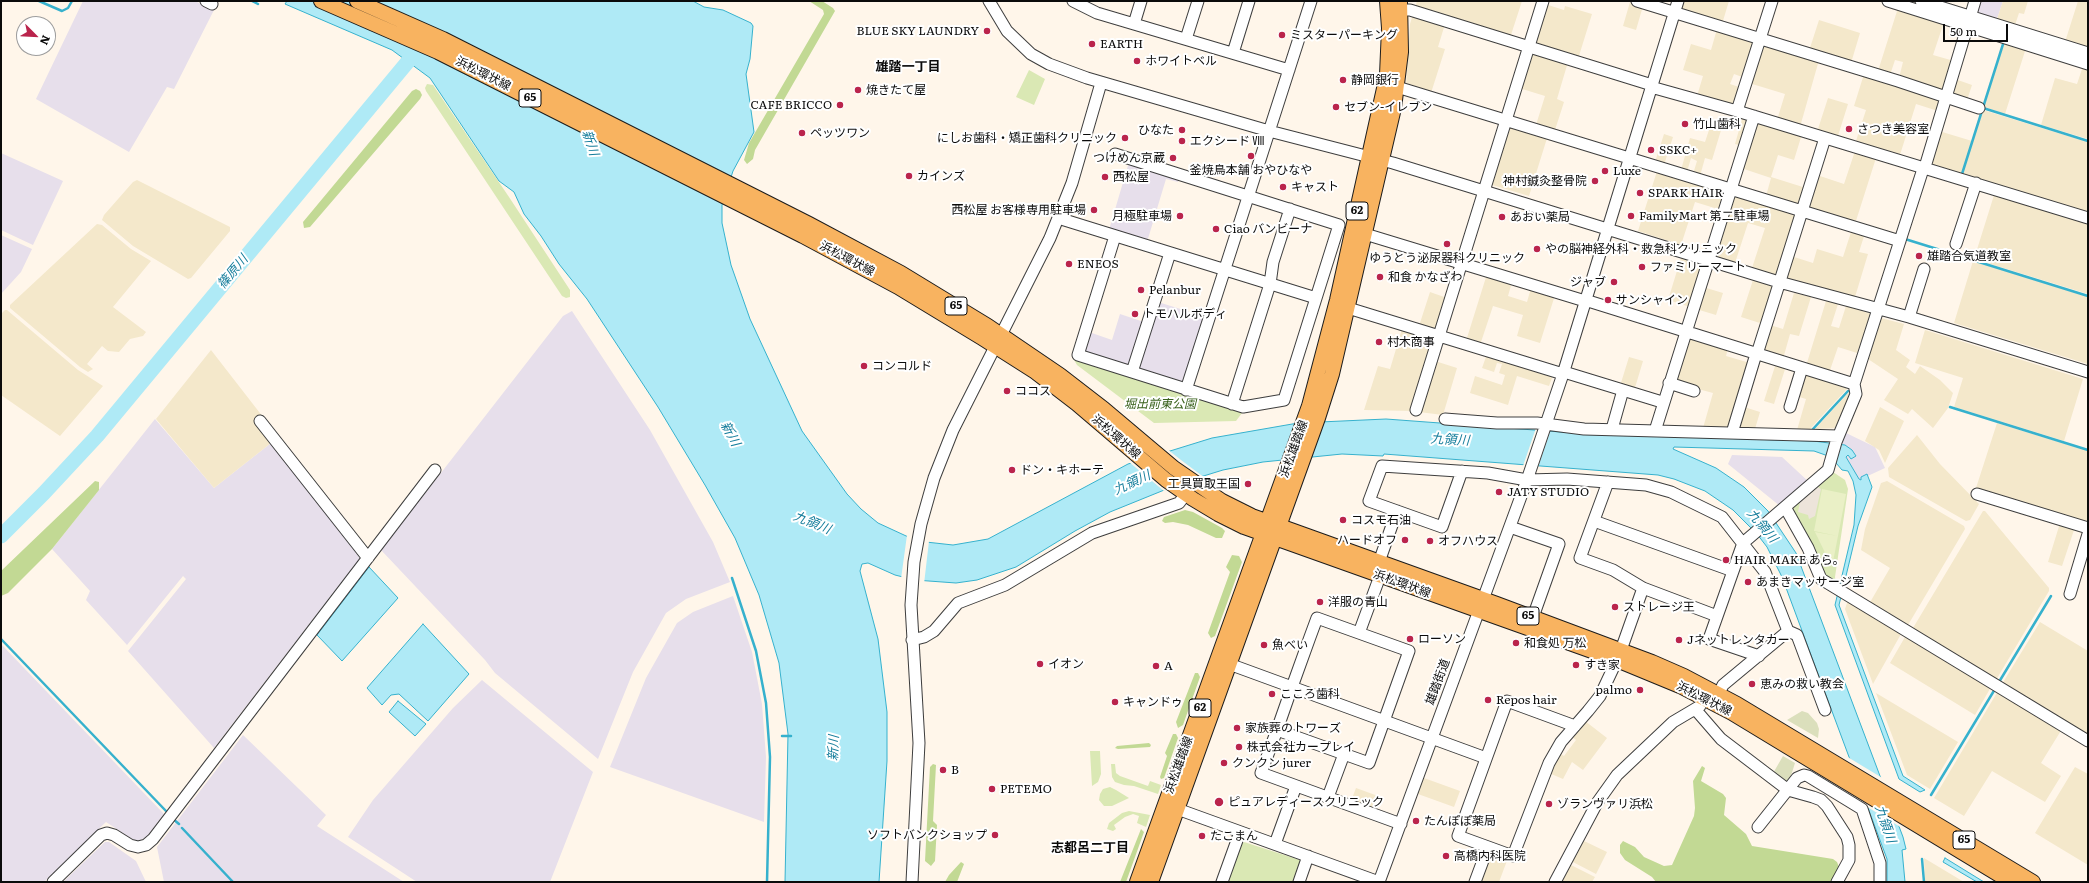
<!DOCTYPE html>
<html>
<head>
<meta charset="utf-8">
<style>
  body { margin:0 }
  #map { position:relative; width:2089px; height:883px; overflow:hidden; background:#fff6ea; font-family:Literata,serif }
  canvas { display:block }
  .frame { position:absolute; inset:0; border:2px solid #0b0b0b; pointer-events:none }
  .north { position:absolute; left:16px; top:16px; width:40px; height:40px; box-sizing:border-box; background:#fff; border:1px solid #9d9d9d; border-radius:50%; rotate:114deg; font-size:11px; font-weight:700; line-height:16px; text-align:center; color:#0b0b0b }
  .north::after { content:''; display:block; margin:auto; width:14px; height:18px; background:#ba244c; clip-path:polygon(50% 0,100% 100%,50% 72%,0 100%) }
  .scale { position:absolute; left:1943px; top:24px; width:65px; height:18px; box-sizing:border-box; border:2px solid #0b0b0b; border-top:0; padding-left:5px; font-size:12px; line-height:14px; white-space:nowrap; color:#0b0b0b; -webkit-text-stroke:3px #fff; paint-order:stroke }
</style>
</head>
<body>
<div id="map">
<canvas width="2089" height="883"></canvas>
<div class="frame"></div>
<div class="north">N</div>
<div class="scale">50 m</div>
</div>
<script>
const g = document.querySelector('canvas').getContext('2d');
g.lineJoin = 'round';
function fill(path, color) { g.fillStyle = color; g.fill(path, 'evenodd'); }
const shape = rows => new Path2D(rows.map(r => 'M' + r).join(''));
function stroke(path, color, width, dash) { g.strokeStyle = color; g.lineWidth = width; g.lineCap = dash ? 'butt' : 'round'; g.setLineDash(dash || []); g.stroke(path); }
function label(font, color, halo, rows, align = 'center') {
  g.font = font + ' Literata,"Noto Sans JP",serif'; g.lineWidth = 4; g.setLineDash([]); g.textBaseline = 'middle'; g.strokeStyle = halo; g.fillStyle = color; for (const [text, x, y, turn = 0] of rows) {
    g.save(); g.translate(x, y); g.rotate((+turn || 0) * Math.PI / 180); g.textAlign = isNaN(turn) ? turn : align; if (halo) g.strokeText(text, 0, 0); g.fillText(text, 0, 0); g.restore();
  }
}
const industrial = shape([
  [83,1,195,1,214,10,174,89,167,87,129,152,36,99],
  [1980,1,2003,1,1997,19,1976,13],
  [1,153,63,181,33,245,1,230],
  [1129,162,1179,178,1178,182,1166,179,1147,242,1109,230],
  [1,235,32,249,21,272,1,294],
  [1158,302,1206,317,1185,381,1181,384,1140,371,1138,366],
  [572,311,650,430,713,542,730,582,686,599,666,613,633,672,598,759,495,673,485,660,381,550,563,316],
  [1120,314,1144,322,1131,364,1127,367,1085,353,1083,349,1089,332,1112,340],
  [155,419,214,488,271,443,360,558,214,748,128,651,186,579,183,576,127,645,86,600,90,591,52,549],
  [1844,432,1875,447,1885,468,1859,480,1846,457,1848,455,1851,459,1856,456,1852,450,1839,443],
  [1732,455,1782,457,1809,482,1780,506,1728,464],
  [733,596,752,652,762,704,766,757,764,822,610,767,646,678,677,623,693,612],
  [1,644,164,814,148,835,143,839,138,841,132,839,106,822,44,882,1,882],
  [482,680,593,772,550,882,417,882,348,837,373,800,453,708],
  [243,735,326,815,317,826,404,882,164,882,157,847],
  [105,842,109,842,136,861,146,882,63,882]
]);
const farmland = shape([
  [1417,1,1522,1,1510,38,1415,8],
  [1683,1,1729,1,1722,24,1681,9],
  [2003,1,2028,1,2024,14,2019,13,2015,25,1997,19],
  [2078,1,2088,1,2088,49,2065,42],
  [1630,2,1643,6,1636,30,1623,26],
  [1545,4,1564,10,1565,6,1592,14,1578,59,1533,45],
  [1898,8,1944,22,1933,55,1954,61,1945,91,1899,78,1903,62,1895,60,1890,75,1878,71],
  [1413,14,1445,24,1438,47,1445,49,1431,93,1406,85,1410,24],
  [1819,20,1860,33,1851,63,1809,51],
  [1717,29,1755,41,1745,78,1734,74,1730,84,1742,88,1736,105,1697,96,1703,76,1683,70,1691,44,1711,50],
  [2004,41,2026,48,2005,114,1984,107],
  [1761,43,1819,60,1800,127,1777,120,1785,94,1749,83],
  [1531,51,1568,62,1557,99,1564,102,1555,130,1536,125,1545,96,1519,88],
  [2083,66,2088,67,2088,139,2041,125,2055,78,2077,84],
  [1864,74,1940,99,1938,111,1916,104,1899,158,1855,144,1866,110,1854,106],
  [1955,79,1972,85,1967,100,1952,95],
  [1828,98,1848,104,1837,139,1817,132],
  [1983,110,2088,142,2088,215,1962,176],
  [1743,116,1749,117,1742,146,1735,144],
  [1756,122,1802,134,1794,160,1778,155,1771,177,1806,188,1800,207,1766,196,1771,178,1741,168],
  [1711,124,1722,127,1712,160,1705,158,1700,176,1693,174,1697,161,1691,158,1687,172,1681,170,1690,138,1705,142],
  [1508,125,1548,135,1529,196,1489,184],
  [1939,131,1972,141,1961,175,1929,165],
  [1664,134,1673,137,1664,165,1655,162],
  [1855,151,1876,158,1855,224,1806,209,1817,175,1844,184],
  [1658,168,1725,189,1721,210,1695,202,1681,245,1638,231],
  [137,180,230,227,230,231,191,278,188,279,133,246,102,220,104,215,133,182],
  [1995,192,2088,221,2088,294,1974,259],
  [1733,194,1796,211,1778,274,1776,275,1752,268,1765,228,1748,223,1735,263,1715,256],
  [97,224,102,225,131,249,151,261,113,307,146,332,143,336,130,339,119,352,108,351,102,346,87,364,93,369,88,372,80,367,10,308,10,305],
  [1852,229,1865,233,1859,252,1868,254,1855,297,1786,278,1791,256,1813,263,1817,249,1843,257],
  [1681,258,1702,264,1703,267,1690,307,1668,300],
  [1973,261,2088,297,2088,364,1954,323],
  [1487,274,1512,282,1508,296,1527,302,1531,288,1555,295,1540,343,1517,336,1523,315,1493,306,1480,345,1466,341],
  [1753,280,1772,286,1774,289,1763,324,1741,317],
  [1703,287,1723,293,1716,315,1696,309],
  [1430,292,1447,298,1437,331,1419,326],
  [1794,293,1811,297,1799,336,1790,334,1783,359,1763,353,1770,325,1783,329],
  [1826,301,1838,304,1831,326,1839,328,1846,306,1872,314,1857,353,1838,347,1829,373,1806,366],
  [5,310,7,310,78,370,103,386,60,436,1,395,1,314],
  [1881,318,1904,324,1896,350,1910,360,1906,367,1915,374,1920,366,1940,380,1953,393,1948,408,1933,428,1912,409,1908,414,1884,400,1898,379,1868,359],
  [1402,329,1435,339,1412,411,1364,410,1378,366,1390,369],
  [1925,330,2083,379,2064,441,1954,407,1963,378,1915,363],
  [1687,338,1728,348,1726,356,1750,363,1730,427,1727,428,1703,428,1713,393,1672,382],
  [211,350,263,417,271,443,214,488,156,419],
  [1487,354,1553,375,1549,386,1517,376,1508,405,1470,393,1475,376,1502,385,1505,375,1499,373,1502,364,1497,363,1494,372,1482,368],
  [1629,357,1643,361,1634,391,1620,386],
  [1435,361,1457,368,1443,415,1419,412],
  [1776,363,1786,366,1774,404,1764,401],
  [1803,372,1842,384,1847,389,1810,429,1797,430,1806,399,1796,396],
  [1849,392,1850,398,1837,428,1815,429],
  [1741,406,1760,412,1755,429,1736,429],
  [1880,407,1904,421,1885,463,1879,450,1865,441],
  [1997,423,2088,451,2087,523,1981,493,1976,488],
  [1917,435,1940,464,1979,504,1970,520,1966,521,1889,477,1888,468],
  [1887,481,1964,526,1965,529,1908,625,1905,625,1869,604,1890,568,1861,550,1865,529,1881,483],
  [1983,511,1985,511,2049,588,2049,591,1996,680,1914,631,1913,628],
  [2060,523,2075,527,2062,566,2048,562],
  [1848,600,1900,631,1901,634,1873,684,1845,609],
  [2040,622,2088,651,2087,733,2084,734,2002,684],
  [1908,636,1991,687,1975,715,1890,663,1905,637],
  [1998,691,2062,729,2041,763,2061,776,2045,802,1992,771,1964,816,1934,798],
  [1876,693,1958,742,1930,789,1907,775],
  [1585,721,1607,738,1583,770,1572,762,1563,779,1549,773,1559,753,1564,756,1576,740,1571,736],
  [2075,767,2088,774,2088,865,2035,833],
  [1424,778,1460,791,1454,807,1418,794],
  [1356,788,1378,796,1373,809,1351,801],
  [1582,840,1607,852,1596,874,1571,861],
  [1492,852,1508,858,1499,882,1480,882,1489,854],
  [1924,858,1964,882,1925,882],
  [1569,864,1595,877,1592,882,1560,882]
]);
const green = shape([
  [1029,70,1045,79,1034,105,1016,97],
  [427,84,433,85,509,197,570,290,570,297,566,298,562,296,426,91,425,88],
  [1073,358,1242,411,1242,413,1236,421,1154,423,1077,365],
  [1833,472,1845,480,1848,489,1835,577,1836,584,1824,577,1791,510,1792,506],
  [1090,751,1100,751,1101,774,1098,782,1092,786],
  [1111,764,1115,764,1116,773,1120,776,1148,786,1150,781,1161,785,1158,794,1134,786,1124,785,1115,782,1112,777],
  [1110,787,1116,790,1129,798,1112,806,1104,806,1099,800,1100,794,1103,789],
  [1129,811,1150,815,1146,827,1137,823,1139,816,1133,814,1125,817,1114,825,1116,829,1113,831,1107,829,1109,823,1122,813],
  [1244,842,1300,860,1301,863,1295,882,1227,882,1239,845]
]);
const forest = shape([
  [809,1,822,1,833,8,835,11,755,150,753,159,747,164,744,160,749,143,824,14,823,10],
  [416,89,420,91,422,95,420,99,310,227,304,228,303,222,412,91],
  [95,481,99,482,99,490,52,549,8,593,1,596,1,571],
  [1185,510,1193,512,1222,528,1225,531,1222,538,1216,538,1188,525,1173,522,1165,523,1162,521,1164,517],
  [1232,555,1239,556,1242,562,1215,636,1211,638,1208,633,1230,572,1226,567],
  [1195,673,1198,673,1200,677,1183,725,1178,728,1176,722],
  [1173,734,1176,734,1178,738,1164,778,1161,779,1160,777,1167,756,1165,753],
  [1149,743,1151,745,1150,747,1118,749,1115,748,1117,746],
  [933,764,936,765,933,821,937,825,935,861,931,866,925,861,930,767],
  [1702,766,1705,768,1701,781,1723,794,1726,798,1724,815,1746,834,1752,846,1833,859,1837,862,1839,867,1832,882,1656,882,1652,877,1625,860,1620,853,1620,845,1623,841,1635,847,1644,857,1664,866,1672,865,1694,816,1695,808,1693,781],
  [1141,829,1144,832,1126,882,1120,882],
  [961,862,964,864,957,882,945,882,949,875]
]);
const cemetery = shape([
  [1802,711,1808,713,1817,723,1819,729,1818,738,1787,720],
  [1783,756,1795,763,1789,782,1772,775]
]);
const pitch = shape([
  [1822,489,1846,494,1838,536,1814,531],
  [1815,532,1838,536,1832,567]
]);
const plaza = shape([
  [1818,487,1821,489,1815,516,1809,519,1808,515,1798,512,1800,502]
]);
const water = shape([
  [287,1,693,1,704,7,723,10,751,23,753,26,750,59,746,74,754,132,733,171,722,205,722,223,731,265,750,319,802,431,847,494,861,509,878,523,917,541,953,545,988,539,1128,464,1212,438,1298,423,1386,419,1588,434,1813,441,1845,445,1852,450,1856,456,1851,459,1848,455,1846,457,1859,479,1861,480,1861,477,1867,474,1872,487,1858,526,1839,605,1903,776,1925,790,1920,792,1899,779,1835,605,1854,525,1856,495,1853,481,1848,471,1842,470,1831,457,1814,451,1674,447,1673,449,1716,468,1744,487,1768,511,1796,553,1903,837,1906,849,1902,850,1905,882,1887,882,1887,859,1782,577,1767,547,1757,534,1733,510,1705,491,1674,479,1658,475,1384,454,1383,456,1342,454,1263,462,1223,470,1184,482,1110,512,1075,531,1016,567,977,580,956,583,915,580,895,575,868,563,862,564,860,571,878,639,887,712,887,761,879,882,785,882,788,734,779,663,759,595,735,538,705,485,658,407,587,299,559,264,541,236,524,214,514,192,499,181,430,78,392,50,285,4,287,1],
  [369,567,398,598,342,661,317,635,369,567],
  [423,624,469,674,428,721,399,694,391,695,382,705,367,688,423,624],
  [398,701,426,724,415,736,389,712,398,701],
  [1945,858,1984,882,1977,882,1943,862,1945,858]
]);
const pier = shape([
  [1536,428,1551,429,1538,467,1523,466],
  [1167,449,1181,460,1205,478,1164,491,1129,462],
  [907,535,929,541,924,584,901,579],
  [1846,756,1884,779,1902,828,1864,805]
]);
const stream = shape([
  [39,1,62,11,68,8,72,1],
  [252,1,258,4],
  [1983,108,2088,141],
  [1962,174,2004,41],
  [1905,239,2088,296],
  [1950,407,2088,450],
  [1813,429,1848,391],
  [732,578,756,651,766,703,770,757,767,882],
  [1,639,166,811],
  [1999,682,2051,596],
  [782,736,791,736],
  [1931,795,1995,689],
  [173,819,179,824],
  [182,828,233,882],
  [1922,859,1924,882]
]);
const river = shape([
  [1,536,44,493,97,436,420,47]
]);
const minor = shape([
  [206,1,212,4],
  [989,1,1007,31,1031,54,1049,64,1087,78,1269,131,1393,163,1779,282,1909,317,2088,372],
  [1073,1,1097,13,1289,70],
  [1637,1,1898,81,1979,108],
  [1888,1,2088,64],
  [1921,1,2088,53],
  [1400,10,1410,10,1652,85],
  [1134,24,1141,1],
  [1186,39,1198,1],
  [1233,53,1249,1],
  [1397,87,1900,241],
  [1651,87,1737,111,2088,218],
  [1737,111,1772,1],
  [1115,154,1339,225,1284,400,1243,407,1078,355,1115,236],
  [1925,167,1975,1],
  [1058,218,1316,298],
  [1365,234,1585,301],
  [1956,244,1976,183],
  [1585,300,1854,384],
  [1348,308,1563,374],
  [1909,317,1924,269],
  [1757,354,1825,138],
  [1132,372,1170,253],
  [1564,372,1662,402],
  [1669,383,1694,391],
  [1186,390,1311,1],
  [1232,404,1270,284,1273,262,1290,209],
  [1790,407,1802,368],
  [1416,410,1543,1],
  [1445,419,1497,423,1537,423,1584,429,1838,436],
  [260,421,368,558],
  [1612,429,1623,390],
  [1655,431,1754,116],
  [1732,433,1756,354],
  [1462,471,1442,527,1369,501,1382,466,1488,473,1527,480,1567,479,1646,485,1671,492,1722,517,1765,572,1788,631,1723,685,1719,693],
  [1608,482,1580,558,1613,570,1643,588,1717,616],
  [1977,494,2088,528],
  [1785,507,1808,548,1821,579,2088,741],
  [1594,521,1733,571],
  [1510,527,1559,544,1533,617],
  [1379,562,1397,511],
  [2070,594,2088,534],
  [1788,631,1797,635,1825,710],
  [1359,633,1380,576],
  [912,640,924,637,934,631,958,603,1005,585,1092,533,1179,503,1186,494],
  [1621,650,1643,588],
  [1759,656,1709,639,1743,543,1828,470,1836,442,1856,394,1854,384,1923,169],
  [1229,664,1486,758],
  [1695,709,1721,739,1788,790,1813,797,1821,800,1827,806,1847,837,1849,845,1849,860,1837,882],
  [1575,726,1507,701,1458,836,1513,856,1549,763,1561,742,1588,711,1600,696,1617,660],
  [1277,730,1369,763,1409,651,1317,618,1310,637,1292,687,1277,730,1261,773,1401,824],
  [1328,797,1344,754],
  [1169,806,1379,882],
  [1758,827,1797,778,1804,775,1808,776,1862,809,1880,863,1880,882],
  [1275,844,1296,786],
  [53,882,101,835,107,833,114,835,130,845,138,847,146,845,153,839,435,470],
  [912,882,919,743,911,605,914,562,921,524,934,478,953,430,1050,238,1072,183,1101,83],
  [1222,882,1240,832],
  [1299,882,1308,856],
  [1379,882,1527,480,1563,374,1678,1],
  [1475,882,1488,847],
  [1555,882,1597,803,1617,775,1673,722,1700,706]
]);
const major = shape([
  [321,1,438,52,803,236,898,287,982,338,1034,371,1077,404,1166,480,1193,499,1218,514,1244,527,1617,660,1680,686,1732,713,2011,882],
  [357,1,443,39,809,224,901,273,988,326,1060,375,1104,409,1174,468,1222,501,1252,516,1497,604,1652,662,1684,676,1737,704,2033,882],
  [1137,882,1309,406,1337,300,1387,75,1389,28,1387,1],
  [1151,882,1318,418,1332,374,1394,108,1401,52,1400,1]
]);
const markers = [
  [987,31,4,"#ba244c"],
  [1282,35,4,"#ba244c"],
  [1092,44,4,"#ba244c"],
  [1137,61,4,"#ba244c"],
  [1343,80,4,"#ba244c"],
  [858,90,4,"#ba244c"],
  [840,105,4,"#ba244c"],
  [1336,107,4,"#ba244c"],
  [1685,124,4,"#ba244c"],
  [1849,129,4,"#ba244c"],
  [1182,130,4,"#ba244c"],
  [802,133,4,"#ba244c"],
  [1125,138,4,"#ba244c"],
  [1182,141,4,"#ba244c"],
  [1651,150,4,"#ba244c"],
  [1251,156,4,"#ba244c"],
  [1173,158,4,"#ba244c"],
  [1605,171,4,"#ba244c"],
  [909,176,4,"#ba244c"],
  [1105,177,4,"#ba244c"],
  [1595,181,4,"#ba244c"],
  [1283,187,4,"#ba244c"],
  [1640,193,4,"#ba244c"],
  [1094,210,4,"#ba244c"],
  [1180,216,4,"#ba244c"],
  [1631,216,4,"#ba244c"],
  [1502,217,4,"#ba244c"],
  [1216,229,4,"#ba244c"],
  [1447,244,4,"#ba244c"],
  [1537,249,4,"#ba244c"],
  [1919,256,4,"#ba244c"],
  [1069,264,4,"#ba244c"],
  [1642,267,4,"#ba244c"],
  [1380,277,4,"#ba244c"],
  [1614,282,4,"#ba244c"],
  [1141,290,4,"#ba244c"],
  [1608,300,4,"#ba244c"],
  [1135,314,4,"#ba244c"],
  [1379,342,4,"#ba244c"],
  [864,366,4,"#ba244c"],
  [1007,391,4,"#ba244c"],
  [1012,470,4,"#ba244c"],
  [1248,484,4,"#ba244c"],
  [1499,492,4,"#ba244c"],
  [1343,520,4,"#ba244c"],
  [1405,540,4,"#ba244c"],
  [1430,541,4,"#ba244c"],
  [1726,560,4,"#ba244c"],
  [1748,582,4,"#ba244c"],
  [1320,602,4,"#ba244c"],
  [1615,607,4,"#ba244c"],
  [1410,639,4,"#ba244c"],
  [1679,640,4,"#ba244c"],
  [1516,643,4,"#ba244c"],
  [1264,645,4,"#ba244c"],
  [1040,664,4,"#ba244c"],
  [1576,665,4,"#ba244c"],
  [1156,666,4,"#ba244c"],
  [1752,684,4,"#ba244c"],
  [1640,690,4,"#ba244c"],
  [1272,694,4,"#ba244c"],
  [1488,700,4,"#ba244c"],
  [1115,702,4,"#ba244c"],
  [1237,728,4,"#ba244c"],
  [1239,747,4,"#ba244c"],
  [1224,763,4,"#ba244c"],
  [943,770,4,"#ba244c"],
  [992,789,4,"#ba244c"],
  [1219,802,5,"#ba244c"],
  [1549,804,4,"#ba244c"],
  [1416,821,4,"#ba244c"],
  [995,835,4,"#ba244c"],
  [1202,836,4,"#ba244c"],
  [1446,856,4,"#ba244c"]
];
const shields = [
  [530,98,22],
  [1357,211,22],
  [956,306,22],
  [1528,616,22],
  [1200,708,22],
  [1964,840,22]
];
const shieldNames = [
  ["65",530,98],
  ["62",1357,211],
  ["65",956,306],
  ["65",1528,616],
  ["62",1200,708],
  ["65",1964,840]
];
const poiNames = [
  ["BLUE SKY LAUNDRY",979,31,"right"],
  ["ミスターパーキング",1290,35],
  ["EARTH",1100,44],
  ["ホワイトベル",1145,61],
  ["静岡銀行",1351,80],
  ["焼きたて屋",866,90],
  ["CAFE BRICCO",832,105,"right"],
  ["セブン-イレブン",1344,107],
  ["竹山歯科",1693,124],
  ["さつき美容室",1857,129],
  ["ひなた",1174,130,"right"],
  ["ペッツワン",810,133],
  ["にしお歯科・矯正歯科クリニック",1117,138,"right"],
  ["エクシード Ⅷ",1190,141],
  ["SSKC+",1659,150],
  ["つけめん京蔵",1165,158,"right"],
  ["釜焼鳥本舗 おやひなや",1251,170,"center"],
  ["Luxe",1613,171],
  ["カインズ",917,176],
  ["西松屋",1113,177],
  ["神村鍼灸整骨院",1587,181,"right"],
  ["キャスト",1291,187],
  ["SPARK HAIR",1648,193],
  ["西松屋 お客様専用駐車場",1086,210,"right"],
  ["月極駐車場",1172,216,"right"],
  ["FamilyMart 第二駐車場",1639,216],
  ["あおい薬局",1510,217],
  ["Ciao バンビーナ",1224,229],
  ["やの脳神経外科・救急科クリニック",1545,249],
  ["雄踏合気道教室",1927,256],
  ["ゆうとう泌尿器科クリニック",1447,258,"center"],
  ["ENEOS",1077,264],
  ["ファミリーマート",1650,267],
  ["和食 かなざわ",1388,277],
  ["ジャブ",1606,282,"right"],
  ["Pelanbur",1149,290],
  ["サンシャイン",1616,300],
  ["トモハルボディ",1143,314],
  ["村木商事",1387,342],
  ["コンコルド",872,366],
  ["ココス",1015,391],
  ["ドン・キホーテ",1020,470],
  ["工具買取王国",1240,484,"right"],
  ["JATY STUDIO",1507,492],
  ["コスモ石油",1351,520],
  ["ハードオフ",1397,540,"right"],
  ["オフハウス",1438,541],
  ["HAIR MAKE あら。",1734,560],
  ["あまきマッサージ室",1756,582],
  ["洋服の青山",1328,602],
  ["ストレージ王",1623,607],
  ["ローソン",1418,639],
  ["Jネットレンタカー",1687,640],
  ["和食処 万松",1524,643],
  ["魚べい",1272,645],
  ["イオン",1048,664],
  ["すき家",1584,665],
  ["A",1164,666],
  ["恵みの救い教会",1760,684],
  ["palmo",1632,690,"right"],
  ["こころ歯科",1280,694],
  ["Repos hair",1496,700],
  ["キャンドゥ",1123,702],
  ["家族葬のトワーズ",1245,728],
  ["株式会社カープレイ",1247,747],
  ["クンクン jurer",1232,763],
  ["B",951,770],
  ["PETEMO",1000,789],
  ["ピュアレディースクリニック",1228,802],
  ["ゾランヴァリ浜松",1557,804],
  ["たんぽぽ薬局",1424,821],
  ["ソフトバンクショップ",987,835,"right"],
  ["たこまん",1210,836],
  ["高橋内科医院",1454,856]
];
const streetNames = [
  ["浜松環状線",483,74,27],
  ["浜松環状線",847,259,28],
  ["浜松環状線",1116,437,41],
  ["浜松雄踏線",1294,449,-70],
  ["浜松環状線",1402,584,20],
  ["雄踏街道",1438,682,-70],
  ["浜松環状線",1704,699,27],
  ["浜松雄踏線",1179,765,-70]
];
const parkNames = [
  ["堀出前東公園",1160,404]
];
const neighbourhoodNames = [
  ["雄踏一丁目",908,67],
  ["志都呂二丁目",1090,848]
];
const waterNames = [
  ["新川",590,143,72],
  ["篠原川",233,272,-50],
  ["新川",730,434,62],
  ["九領川",1450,440,3],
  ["九領川",1132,483,-25],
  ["九領川",812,523,22],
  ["九領川",1762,526,50],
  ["新川",834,748,-88],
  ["九領川",1885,824,71]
];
fill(industrial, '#e7dfeb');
fill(farmland, '#f4e8cb');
fill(green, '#dae8b4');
fill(forest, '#c2d994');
fill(cemetery, '#dbdfbc');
fill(pitch, '#eaf0c6');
fill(plaza, '#ede4da');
fill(water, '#afeaf6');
stroke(water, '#36b1cd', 1);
fill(pier, '#fff6ea');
stroke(stream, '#36b1cd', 2.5);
stroke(river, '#afeaf6', 15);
stroke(minor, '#3e3e3e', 13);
stroke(major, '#1c1c1c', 16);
stroke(minor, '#fff', 11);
stroke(major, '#f8b360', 14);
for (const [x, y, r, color] of markers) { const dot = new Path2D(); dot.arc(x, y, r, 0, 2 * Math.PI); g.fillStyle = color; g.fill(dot); stroke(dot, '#fff', 1.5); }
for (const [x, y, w] of shields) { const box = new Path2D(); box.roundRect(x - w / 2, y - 9, w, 18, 3); g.fillStyle = '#fff'; g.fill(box); stroke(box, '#0b0b0b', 1); }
label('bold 11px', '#0b0b0b', null, shieldNames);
label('12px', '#0b0b0b', '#fff', poiNames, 'left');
label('12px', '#0b0b0b', '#fff', streetNames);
label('italic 12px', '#3a621d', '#fff', parkNames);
label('bold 13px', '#0b0b0b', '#fff', neighbourhoodNames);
label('italic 13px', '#167e9c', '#fff', waterNames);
</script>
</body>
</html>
